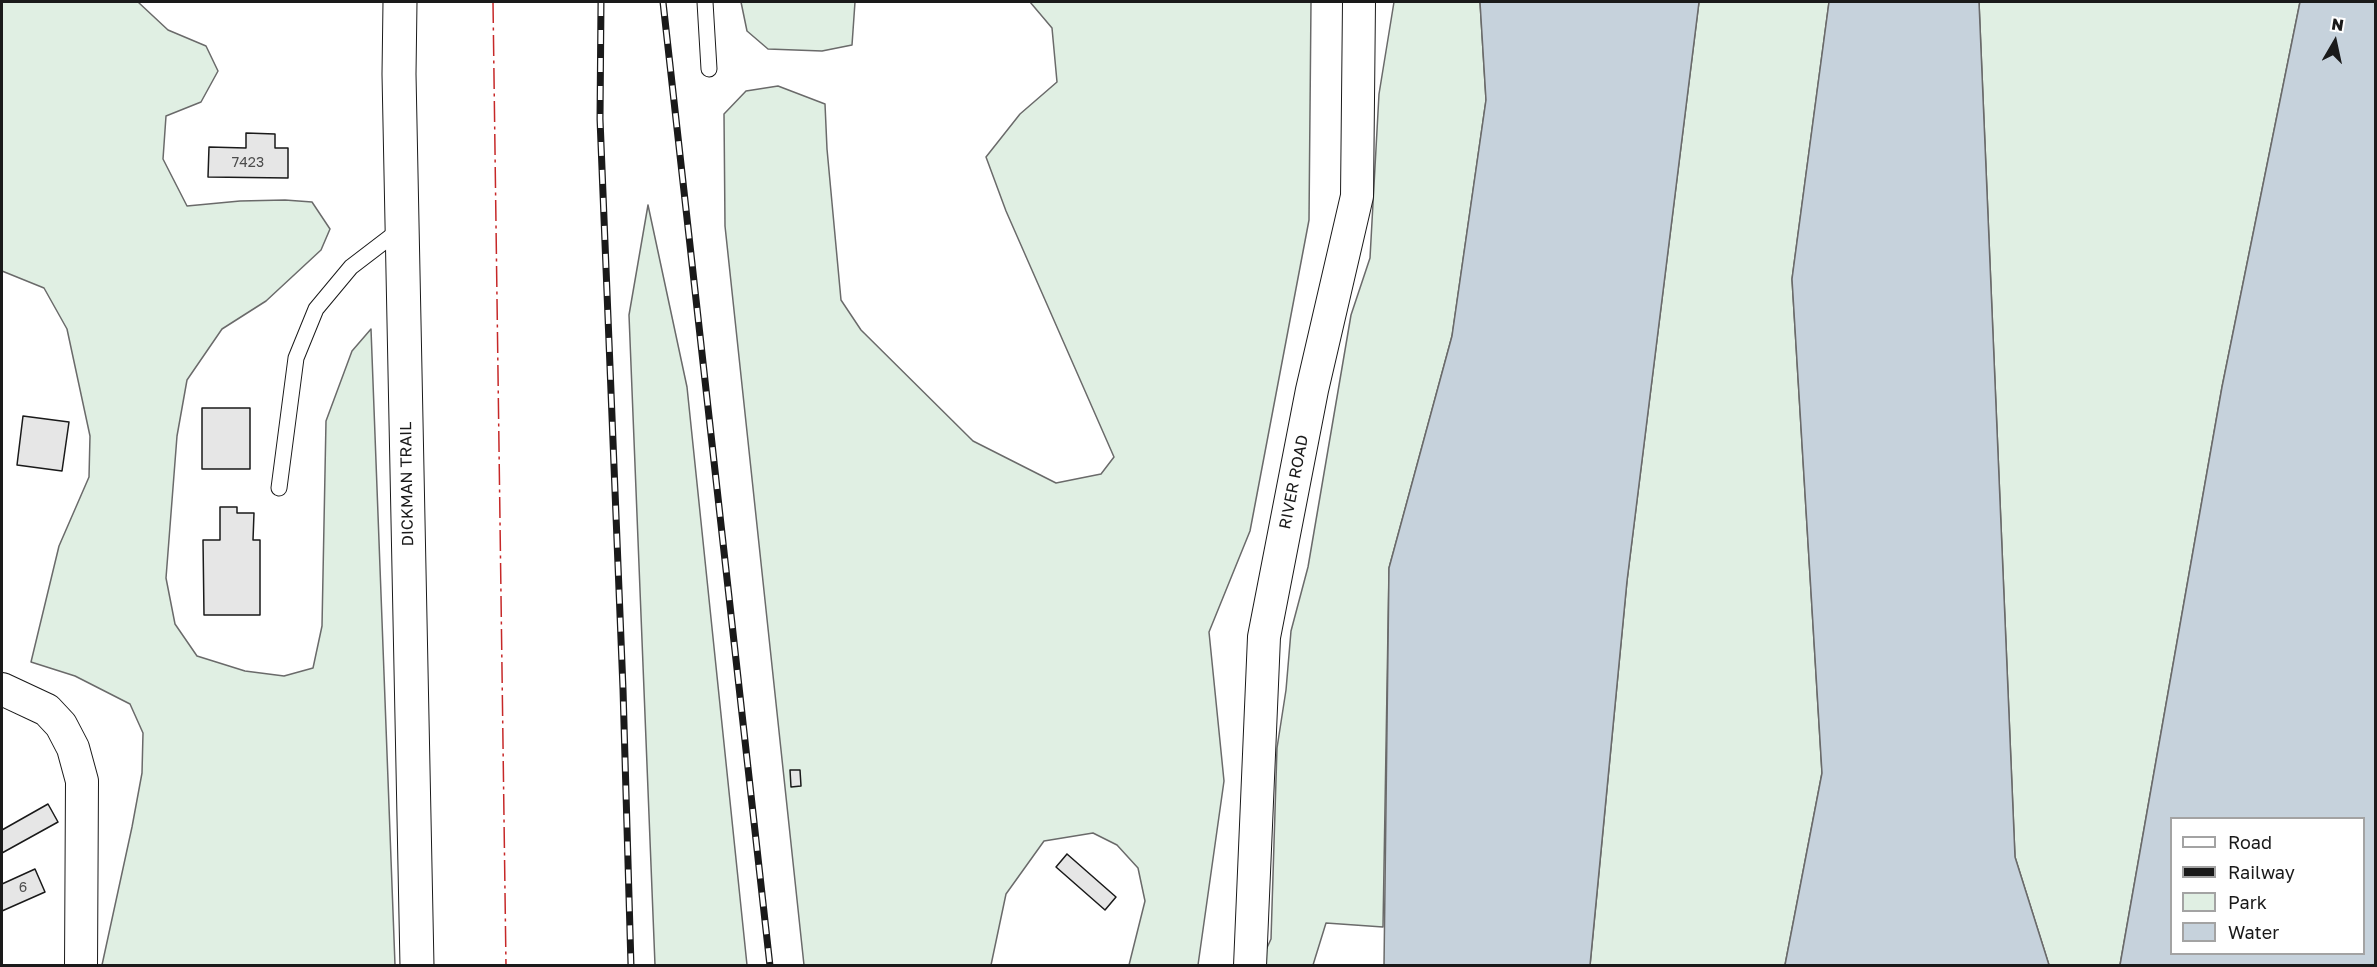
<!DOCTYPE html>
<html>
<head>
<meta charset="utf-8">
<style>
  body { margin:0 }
  #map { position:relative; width:2377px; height:967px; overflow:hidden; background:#fff; font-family:"Golos Text",sans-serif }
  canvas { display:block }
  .frame { position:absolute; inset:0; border:3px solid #1a1a1a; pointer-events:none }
  .legend { position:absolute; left:2170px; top:817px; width:195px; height:138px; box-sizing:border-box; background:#fff; border:2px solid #a3a3a3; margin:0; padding:8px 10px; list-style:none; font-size:18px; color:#1a1a1a }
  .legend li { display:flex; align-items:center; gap:12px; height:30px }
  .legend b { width:30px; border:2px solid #a3a3a3 }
  .north { position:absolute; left:2305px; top:12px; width:60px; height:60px; -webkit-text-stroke:4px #fff; paint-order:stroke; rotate:9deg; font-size:16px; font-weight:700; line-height:24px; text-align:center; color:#1a1a1a }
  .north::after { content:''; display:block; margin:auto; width:21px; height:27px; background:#1a1a1a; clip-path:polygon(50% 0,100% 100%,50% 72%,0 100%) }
</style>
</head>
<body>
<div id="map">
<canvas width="2377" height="967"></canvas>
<div class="frame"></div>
<ul class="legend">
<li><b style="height:8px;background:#fff"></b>Road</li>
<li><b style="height:8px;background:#1a1a1a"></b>Railway</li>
<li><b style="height:16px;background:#e0efe3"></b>Park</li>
<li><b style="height:16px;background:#c6d2dc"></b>Water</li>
</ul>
<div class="north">N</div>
</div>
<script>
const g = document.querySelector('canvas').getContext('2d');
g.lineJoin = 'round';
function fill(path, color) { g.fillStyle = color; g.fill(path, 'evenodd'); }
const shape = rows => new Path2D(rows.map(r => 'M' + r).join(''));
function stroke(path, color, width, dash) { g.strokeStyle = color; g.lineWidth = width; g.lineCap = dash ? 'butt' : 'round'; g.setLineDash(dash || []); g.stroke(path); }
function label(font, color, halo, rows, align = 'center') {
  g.font = font + ' "Golos Text",sans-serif'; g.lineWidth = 4.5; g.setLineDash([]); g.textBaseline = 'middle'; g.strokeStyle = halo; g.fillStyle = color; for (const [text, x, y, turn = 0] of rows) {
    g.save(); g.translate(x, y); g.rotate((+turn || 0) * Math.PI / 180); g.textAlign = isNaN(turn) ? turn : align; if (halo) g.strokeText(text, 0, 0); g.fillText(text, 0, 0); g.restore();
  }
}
const green = shape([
  [2,2,138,2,168,30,206,46,218,71,201,102,166,116,163,159,187,206,240,201,285,200,312,202,330,229,321,250,266,301,222,329,187,380,177,436,166,578,175,624,197,656,245,671,284,676,313,668,322,626,326,421,352,351,371,329,395,965,102,965,132,827,142,773,143,733,130,704,75,676,31,662,59,546,89,477,90,436,67,329,44,288,2,271,2,2],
  [741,2,855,2,852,45,822,51,768,49,747,31,741,2],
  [1030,2,1311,2,1309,220,1250,531,1209,632,1224,781,1198,965,1129,965,1145,901,1138,868,1117,845,1093,833,1044,841,1006,894,991,965,804,965,725,226,724,114,746,91,778,86,825,104,827,149,841,300,861,330,973,441,1056,483,1101,474,1114,457,1006,211,986,157,1020,114,1057,82,1052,28,1030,2],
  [1394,2,1480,2,1486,100,1452,336,1389,568,1383,927,1326,923,1313,965,1265,966,1265,952,1271,939,1277,748,1286,690,1291,631,1308,567,1351,315,1370,258,1379,94,1394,2],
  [1699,2,1829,2,1792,279,1822,773,1785,965,1590,966,1627,581,1699,2],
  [1979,2,2300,2,2222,387,2120,965,2049,965,2015,857,1979,2],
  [648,205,687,387,747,965,655,965,629,315,648,205]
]);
const water = shape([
  [1480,2,1699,2,1627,581,1590,965,1384,965,1389,568,1452,336,1486,100,1480,2],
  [1829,2,1979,2,2015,857,2049,965,1785,965,1822,773,1792,279,1829,2],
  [2300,2,2375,2,2375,965,2120,965,2222,387,2300,2],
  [2172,818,2364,818,2364,954,2172,954,2172,818]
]);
const building = shape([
  [246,133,275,134,275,148,288,148,288,178,208,177,209,147,246,148,246,133],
  [202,408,250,408,250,469,202,469,202,408],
  [23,416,69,422,62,471,17,465,23,416],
  [220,507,237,507,237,513,254,513,253,540,260,540,260,615,204,615,203,540,220,540,220,507],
  [790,770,800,770,801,786,791,787,790,770],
  [48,804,58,822,2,853,2,830,48,804],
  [1067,854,1116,897,1105,910,1056,867,1067,854],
  [35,869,45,892,2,911,2,884,35,869]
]);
const lane = shape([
  [705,2,709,69],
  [279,488,296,358,316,309,351,267,402,228]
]);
const street = shape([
  [2,689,47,710,61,725,73,748,82,781,81,966],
  [1250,966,1264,637,1312,390,1357,196,1359,2]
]);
const secondary = shape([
  [400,2,399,74,417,966]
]);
const rail = shape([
  [601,2,600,119,623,689,631,966],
  [663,2,770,966]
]);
const power = shape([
  [493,2,506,966]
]);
const numberNames = [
  ["7423",248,163],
  ["6",23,888]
];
const streetNames = [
  ["RIVER ROAD",1294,482,-79],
  ["DICKMAN TRAIL",407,484,-91]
];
fill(green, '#e0efe3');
stroke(green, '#6a6a6a', 1.5);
fill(water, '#c6d2dc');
stroke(water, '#6a6a6a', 1.5);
fill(building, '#e6e6e6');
stroke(building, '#1a1a1a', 1.5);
stroke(lane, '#1a1a1a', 17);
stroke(street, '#1a1a1a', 34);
stroke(secondary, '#1a1a1a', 35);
stroke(lane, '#fff', 15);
stroke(street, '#fff', 32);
stroke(secondary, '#fff', 33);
stroke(rail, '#1a1a1a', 7);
stroke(rail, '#fff', 4.5, [14]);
stroke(power, '#c62828', 1.5, [21, 4.5, 3, 4.5]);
label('14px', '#4d4d4d', null, numberNames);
label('16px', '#1a1a1a', '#fff', streetNames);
</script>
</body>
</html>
